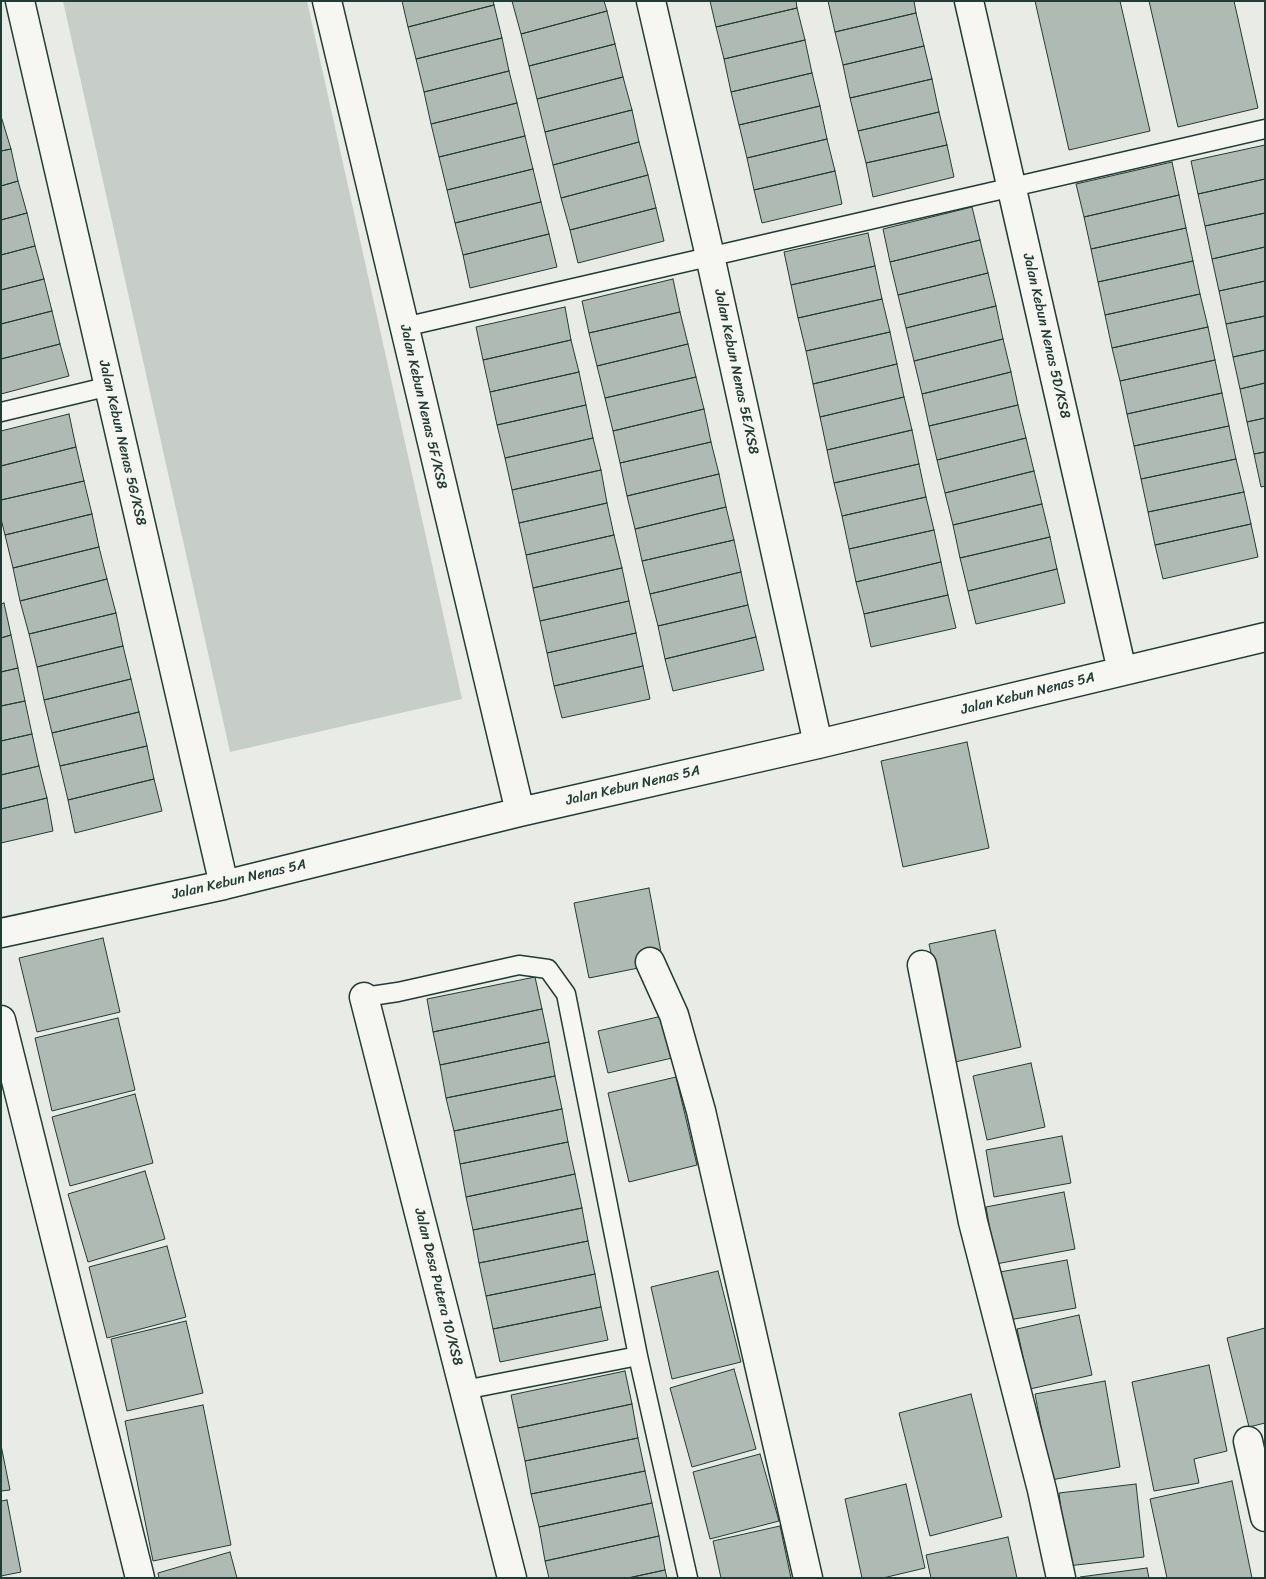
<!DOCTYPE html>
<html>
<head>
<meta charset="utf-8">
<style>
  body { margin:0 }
  #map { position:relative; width:1266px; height:1579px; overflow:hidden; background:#e9ebe7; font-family:Sriracha,sans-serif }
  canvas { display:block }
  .frame { position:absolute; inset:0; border:2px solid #1f3d34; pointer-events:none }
</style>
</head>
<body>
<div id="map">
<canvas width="1266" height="1579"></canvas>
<div class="frame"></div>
</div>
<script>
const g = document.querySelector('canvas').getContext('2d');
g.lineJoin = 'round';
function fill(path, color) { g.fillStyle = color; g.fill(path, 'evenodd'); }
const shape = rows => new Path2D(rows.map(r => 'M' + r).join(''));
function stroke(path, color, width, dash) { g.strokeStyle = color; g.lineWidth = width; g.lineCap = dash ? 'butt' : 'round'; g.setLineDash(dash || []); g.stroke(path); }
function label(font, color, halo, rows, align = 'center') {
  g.font = font + ' Sriracha,sans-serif'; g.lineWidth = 4.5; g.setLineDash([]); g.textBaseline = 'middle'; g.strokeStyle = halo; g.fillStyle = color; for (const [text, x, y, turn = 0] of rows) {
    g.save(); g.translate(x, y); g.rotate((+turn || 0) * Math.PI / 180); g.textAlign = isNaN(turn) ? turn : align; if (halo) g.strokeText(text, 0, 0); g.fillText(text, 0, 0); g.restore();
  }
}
const green = shape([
  [63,1,307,1,462,699,230,752]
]);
const building = shape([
  [402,1,493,1,494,5,408,27,402,1],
  [512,1,604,1,607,11,521,34,512,1],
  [710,1,796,1,797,8,716,27,710,1],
  [828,1,914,1,916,13,835,32,828,1],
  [1035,1,1120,1,1150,131,1069,150,1035,1],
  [1149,1,1234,1,1258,108,1178,127,1149,1],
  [494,5,502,38,416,59,408,27,494,5],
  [797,8,805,40,724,59,716,27,797,8],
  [607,11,615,44,529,66,521,34,607,11],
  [916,13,924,46,843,65,835,32,916,13],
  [502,38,509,71,424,92,416,59,502,38],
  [805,40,812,73,731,92,724,59,805,40],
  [615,44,623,77,537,99,529,66,615,44],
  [924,46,932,79,850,98,843,65,924,46],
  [509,71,517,103,431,124,424,92,509,71],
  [812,73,820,106,739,125,731,92,812,73],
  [623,77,632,110,545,132,537,99,623,77],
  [932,79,939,112,858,131,850,98,932,79],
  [517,103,525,136,439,157,431,124,517,103],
  [820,106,827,139,747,158,739,125,820,106],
  [632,110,639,142,553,165,545,132,632,110],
  [939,112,947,145,866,163,858,131,939,112],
  [1,116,11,149,1,151,1,116],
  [525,136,533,169,447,190,439,157,525,136],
  [827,139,835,171,754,190,747,158,827,139],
  [639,142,648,175,561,198,553,165,639,142],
  [947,145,954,177,873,197,866,163,947,145],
  [1265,145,1265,179,1198,194,1191,161,1265,145],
  [11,149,18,181,1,186,1,151,11,149],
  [1172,162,1179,195,1084,217,1076,184,1172,162],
  [533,169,541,202,455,223,447,190,533,169],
  [835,171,842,204,762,223,754,190,835,171],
  [648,175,656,208,570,230,561,198,648,175],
  [1265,179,1265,213,1205,226,1198,194,1265,179],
  [18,181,27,213,1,220,1,186,18,181],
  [1179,195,1186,228,1091,249,1084,217,1179,195],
  [541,202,549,234,463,255,455,223,541,202],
  [972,207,980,240,890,262,883,229,972,207],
  [656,208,664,241,578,263,570,230,656,208],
  [27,213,35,246,1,255,1,220,27,213],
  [1265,213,1265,247,1212,259,1205,226,1265,213],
  [1186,228,1193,261,1098,282,1091,249,1186,228],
  [868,233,875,266,791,285,784,252,868,233],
  [549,234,557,267,470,288,463,255,549,234],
  [980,240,988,273,898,295,890,262,980,240],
  [35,246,44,279,1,290,1,255,35,246],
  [1265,247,1265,281,1219,291,1212,259,1265,247],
  [1193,261,1200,294,1105,315,1098,282,1193,261],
  [875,266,882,299,798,318,791,285,875,266],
  [988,273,996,306,906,328,898,295,988,273],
  [44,279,52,311,1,324,1,290,44,279],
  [673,279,680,312,589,333,582,301,673,279],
  [1265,281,1265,316,1226,324,1219,291,1265,281],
  [1200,294,1208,327,1112,348,1105,315,1200,294],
  [882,299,890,332,806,351,798,318,882,299],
  [996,306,1003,339,914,361,906,328,996,306],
  [565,307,571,340,483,360,476,327,565,307],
  [52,311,60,344,1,359,1,324,52,311],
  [680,312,688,344,597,366,589,333,680,312],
  [1265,316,1265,350,1233,357,1226,324,1265,316],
  [1208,327,1215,360,1120,381,1112,348,1208,327],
  [890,332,897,364,813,384,806,351,890,332],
  [1003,339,1011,372,922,394,914,361,1003,339],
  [571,340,579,372,490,392,483,360,571,340],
  [60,344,69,376,1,394,1,359,60,344],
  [688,344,696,377,605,398,597,366,688,344],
  [1265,350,1265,383,1240,389,1233,357,1265,350],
  [1215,360,1222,393,1127,414,1120,381,1215,360],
  [897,364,904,397,820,417,813,384,897,364],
  [579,372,586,405,497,425,490,392,579,372],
  [1011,372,1018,405,929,426,922,394,1011,372],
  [696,377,704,409,613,431,605,398,696,377],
  [1265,383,1265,418,1247,422,1240,389,1265,383],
  [1222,393,1229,426,1134,446,1127,414,1222,393],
  [904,397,912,430,827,450,820,417,904,397],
  [586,405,593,438,505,458,497,425,586,405],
  [1018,405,1026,438,937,460,929,426,1018,405],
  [704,409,711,442,620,463,613,431,704,409],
  [69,414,76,447,1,466,1,431,69,414],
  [1265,418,1265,452,1254,454,1247,422,1265,418],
  [1229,426,1236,459,1141,479,1134,446,1229,426],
  [912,430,919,464,834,483,827,450,912,430],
  [593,438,601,470,512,490,505,458,593,438],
  [1026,438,1034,471,945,493,937,460,1026,438],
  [711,442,719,474,627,496,620,463,711,442],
  [76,447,84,481,1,500,1,466,76,447],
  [1265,452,1265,486,1261,487,1254,454,1265,452],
  [1236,459,1244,492,1148,512,1141,479,1236,459],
  [919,464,926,497,842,516,834,483,919,464],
  [601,470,607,503,519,523,512,490,601,470],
  [1034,471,1042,504,953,525,945,493,1034,471],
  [719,474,726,507,635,529,627,496,719,474],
  [84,481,92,514,5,535,1,519,1,500,84,481],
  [1244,492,1251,524,1155,545,1148,512,1244,492],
  [926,497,934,530,849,549,842,516,926,497],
  [607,503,614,535,526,555,519,523,607,503],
  [1042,504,1050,537,960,558,953,525,1042,504],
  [726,507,734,540,642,561,635,529,726,507],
  [92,514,99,547,13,568,5,535,92,514],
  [1251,524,1258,557,1163,579,1155,545,1251,524],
  [934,530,941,562,856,582,849,549,934,530],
  [614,535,622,568,533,588,526,555,614,535],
  [1050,537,1057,569,968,591,960,558,1050,537],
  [734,540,741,572,650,594,642,561,734,540],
  [99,547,107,579,20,601,13,568,99,547],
  [941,562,948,595,864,614,856,582,941,562],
  [622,568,629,601,540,621,533,588,622,568],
  [1057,569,1065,603,976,624,968,591,1057,569],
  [741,572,748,605,658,626,650,594,741,572],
  [107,579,116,613,29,634,20,601,107,579],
  [948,595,956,628,871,647,864,614,948,595],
  [629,601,636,633,547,653,540,621,629,601],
  [4,603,11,635,1,638,1,604,4,603],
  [748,605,756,637,665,659,658,626,748,605],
  [116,613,123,646,37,667,29,634,116,613],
  [636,633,643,666,554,686,547,653,636,633],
  [11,635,18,668,1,672,1,638,11,635],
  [756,637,764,670,673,691,665,659,756,637],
  [123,646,131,679,44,700,37,667,123,646],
  [643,666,650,699,562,718,554,686,643,666],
  [18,668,25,701,1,706,1,672,18,668],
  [131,679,139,712,52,733,44,700,131,679],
  [25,701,32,734,1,741,1,706,25,701],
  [139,712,147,746,60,766,52,733,139,712],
  [32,734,39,766,1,775,1,741,32,734],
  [967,742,989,848,903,867,881,761,967,742],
  [147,746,154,779,68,800,60,766,147,746],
  [39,766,47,798,1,809,1,775,39,766],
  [154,779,162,811,75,833,68,800,154,779],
  [47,798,53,831,1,843,1,809,47,798],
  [649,888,663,963,589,978,574,903,649,888],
  [995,930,1021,1047,955,1062,929,944,995,930],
  [103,938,120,1012,37,1032,19,958,103,938],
  [535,977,542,1009,433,1032,427,999,535,977],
  [542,1009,549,1042,440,1065,433,1032,542,1009],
  [662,1016,672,1058,608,1073,598,1031,662,1016],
  [118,1018,135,1090,52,1111,35,1038,118,1018],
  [549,1042,555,1076,446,1098,440,1065,549,1042],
  [1031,1063,1045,1127,987,1140,973,1076,1031,1063],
  [555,1076,562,1109,454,1131,446,1098,555,1076],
  [676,1077,697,1165,629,1182,608,1093,676,1077],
  [135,1094,153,1163,70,1186,52,1117,135,1094],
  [562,1109,568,1142,460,1164,454,1131,562,1109],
  [1062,1136,1071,1183,994,1197,986,1150,1062,1136],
  [568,1142,575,1174,466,1197,460,1164,568,1142],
  [145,1171,165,1239,88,1262,68,1194,145,1171],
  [575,1174,582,1208,473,1230,466,1197,575,1174],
  [1064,1192,1075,1249,996,1264,986,1207,1064,1192],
  [582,1208,588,1241,479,1263,473,1230,582,1208],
  [588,1241,595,1274,486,1296,479,1263,588,1241],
  [167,1246,186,1317,107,1338,89,1267,167,1246],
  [1067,1260,1076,1308,1009,1320,1000,1272,1067,1260],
  [718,1271,741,1362,672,1379,651,1287,718,1271],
  [595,1274,601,1307,493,1329,486,1296,595,1274],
  [601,1307,608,1340,500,1362,493,1329,601,1307],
  [1079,1315,1092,1375,1030,1389,1017,1329,1079,1315],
  [186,1321,203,1393,127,1411,111,1339,186,1321],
  [1265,1328,1265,1423,1249,1427,1227,1338,1265,1328],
  [1209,1365,1227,1451,1194,1459,1199,1483,1154,1491,1132,1382,1209,1365],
  [734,1369,756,1449,692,1467,670,1388,734,1369],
  [625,1371,632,1404,518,1428,511,1395,625,1371],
  [1105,1381,1120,1467,1051,1480,1035,1394,1105,1381],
  [971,1394,1002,1517,930,1536,899,1413,971,1394],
  [632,1404,638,1438,525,1461,518,1428,632,1404],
  [203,1405,231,1545,153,1561,125,1421,203,1405],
  [638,1438,645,1471,531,1494,525,1461,638,1438],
  [1,1445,10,1490,1,1491,1,1445],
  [760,1454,779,1521,710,1539,693,1472,760,1454],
  [645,1471,652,1503,539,1527,531,1494,645,1471],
  [1232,1481,1252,1578,1167,1578,1150,1499,1232,1481],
  [906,1484,925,1568,883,1578,862,1578,845,1499,906,1484],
  [1136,1484,1144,1557,1068,1566,1059,1493,1136,1484],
  [7,1500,21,1572,1,1576,1,1501,7,1500],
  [652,1503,659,1536,545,1561,539,1527,652,1503],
  [780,1526,791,1578,721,1578,713,1541,780,1526],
  [659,1536,665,1570,628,1578,549,1578,545,1561,659,1536],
  [1008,1537,1017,1578,931,1578,926,1555,1008,1537],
  [230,1552,237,1578,159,1578,158,1573,230,1552],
  [1147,1568,1149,1578,1080,1578,1080,1577,1147,1568],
  [665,1570,667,1578,628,1578,665,1570]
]);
const service = shape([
  [404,327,1265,129],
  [1,412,110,386],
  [364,997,398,992,519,965,548,969,566,994,638,1356,688,1578],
  [464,1390,638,1356]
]);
const minor = shape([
  [20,1,224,885],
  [327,1,520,812],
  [651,1,710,256,818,744],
  [969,1,1122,671],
  [1,933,224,885,520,812,818,744,1265,637],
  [650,962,674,1015,701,1111,808,1578],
  [922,965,973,1222,1042,1490,1061,1578],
  [364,997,512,1578],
  [1,1020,140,1578],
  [1248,1441,1265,1517]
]);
const streetNames = [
  ["Jalan Kebun Nenas 5D/KS8",1046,336,77],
  ["Jalan Kebun Nenas 5E/KS8",736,372,78],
  ["Jalan Kebun Nenas 5F/KS8",423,407,77],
  ["Jalan Kebun Nenas 5G/KS8",122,443,77],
  ["Jalan Kebun Nenas 5A",1028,694,-14],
  ["Jalan Kebun Nenas 5A",633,786,-13],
  ["Jalan Kebun Nenas 5A",239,880,-13],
  ["Jalan Desa Putera 10/KS8",438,1287,76]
];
fill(green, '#c7cec9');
fill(building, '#b0bab5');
stroke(building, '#1f3d34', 1);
stroke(service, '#1f3d34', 21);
stroke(minor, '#1f3d34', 31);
stroke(service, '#f6f6f2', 18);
stroke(minor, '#f6f6f2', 28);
label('14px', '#1f3d34', '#f6f6f2', streetNames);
</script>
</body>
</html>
